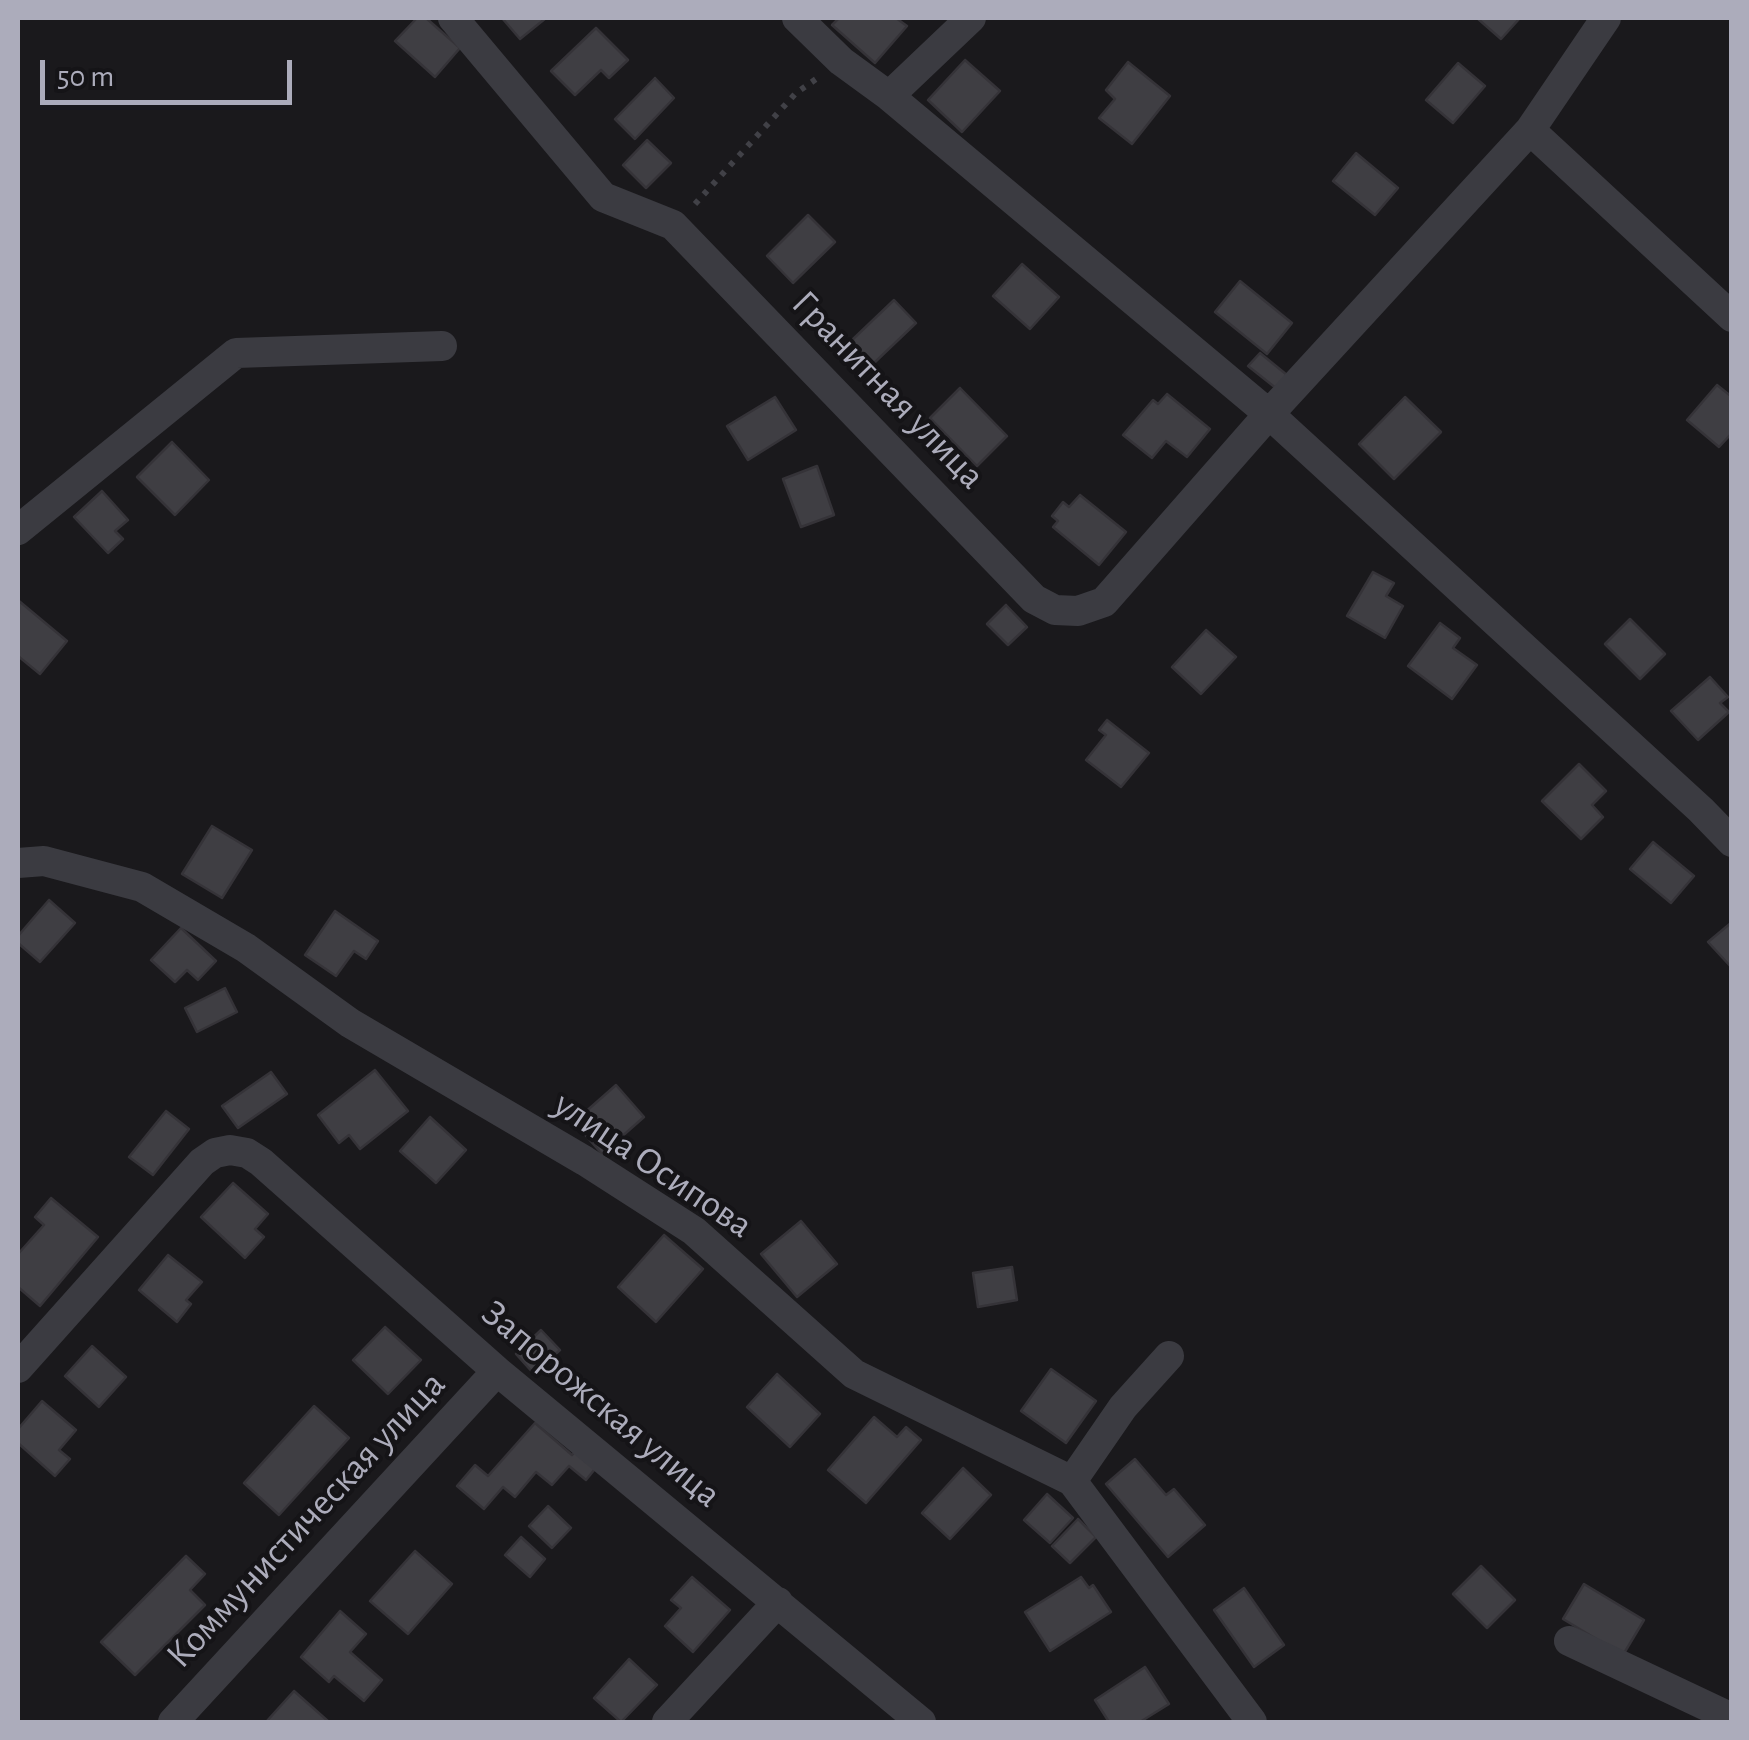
<!DOCTYPE html>
<html>
<head>
<meta charset="utf-8">
<style>
  body { margin:0 }
  #map { position:relative; width:1749px; height:1740px; overflow:hidden; background:#1a191c; font-family:"Alegreya Sans",sans-serif }
  canvas { display:block }
  .frame { position:absolute; inset:0; border:20px solid #acacbb; pointer-events:none }
  .scale { position:absolute; left:40px; top:60px; width:252px; height:45px; box-sizing:border-box; border:5px solid #acacbb; border-top:0; padding-left:12px; font-size:30px; line-height:35px; white-space:nowrap; color:#acacbb; -webkit-text-stroke:8px #151417; paint-order:stroke }
</style>
</head>
<body>
<div id="map">
<canvas width="1749" height="1740"></canvas>
<div class="frame"></div>
<div class="scale">50 m</div>
</div>
<script>
const g = document.querySelector('canvas').getContext('2d');
g.lineJoin = 'round';
function fill(path, color) { g.fillStyle = color; g.fill(path, 'evenodd'); }
const shape = rows => new Path2D(rows.map(r => 'M' + r).join(''));
function stroke(path, color, width, dash) { g.strokeStyle = color; g.lineWidth = width; g.lineCap = dash ? 'butt' : 'round'; g.setLineDash(dash || []); g.stroke(path); }
function label(font, color, halo, rows, align = 'center') {
  g.font = font + ' "Alegreya Sans",sans-serif'; g.lineWidth = 8; g.setLineDash([]); g.textBaseline = 'middle'; g.strokeStyle = halo; g.fillStyle = color; for (const [text, x, y, turn = 0] of rows) {
    g.save(); g.translate(x, y); g.rotate((+turn || 0) * Math.PI / 180); g.textAlign = isNaN(turn) ? turn : align; if (halo) g.strokeText(text, 0, 0); g.fillText(text, 0, 0); g.restore();
  }
}
const building = shape([
  [417,18,426,18,460,48,435,77,395,41,417,18],
  [502,18,546,18,520,39,502,18],
  [839,18,896,18,907,26,875,63,832,25,839,18],
  [1477,18,1520,18,1501,39,1477,18],
  [596,28,628,60,609,78,601,70,575,95,551,71,596,28],
  [965,60,1000,91,962,132,928,100,965,60],
  [1128,62,1170,96,1132,144,1099,118,1115,99,1106,90,1128,62],
  [1458,63,1485,86,1453,123,1426,100,1458,63],
  [655,78,674,98,635,139,615,119,655,78],
  [647,140,671,163,646,188,623,165,647,140],
  [1356,153,1398,188,1375,215,1333,181,1356,153],
  [808,215,835,242,793,283,767,256,808,215],
  [1022,264,1059,297,1030,329,993,296,1022,264],
  [1240,281,1292,323,1267,354,1215,312,1240,281],
  [894,300,916,323,873,364,851,341,894,300],
  [1260,353,1287,375,1277,389,1248,366,1260,353],
  [1717,385,1732,397,1732,433,1719,447,1687,420,1717,385],
  [960,388,1007,436,977,466,930,418,960,388],
  [1167,394,1210,429,1187,457,1166,441,1152,458,1123,435,1153,400,1158,404,1167,394],
  [775,397,796,430,748,460,727,426,775,397],
  [1405,397,1441,432,1394,479,1359,444,1405,397],
  [172,442,209,480,175,515,137,477,172,442],
  [817,466,834,515,801,527,783,479,817,466],
  [102,491,128,520,115,531,123,539,108,553,74,517,102,491],
  [1080,495,1126,532,1099,565,1053,527,1058,521,1052,516,1063,502,1069,507,1080,495],
  [1373,572,1394,583,1386,596,1403,606,1385,638,1347,616,1373,572],
  [19,601,67,641,40,674,18,656,19,601],
  [1006,605,1027,627,1008,645,987,624,1006,605],
  [1630,619,1665,654,1640,679,1605,644,1630,619],
  [1440,623,1460,638,1453,648,1477,665,1452,699,1408,666,1440,623],
  [1206,630,1236,657,1201,694,1172,667,1206,630],
  [1710,677,1728,697,1720,703,1729,712,1698,740,1671,711,1710,677],
  [1107,720,1149,753,1121,787,1086,760,1106,735,1099,730,1107,720],
  [1579,764,1606,791,1592,805,1603,817,1581,839,1542,801,1579,764],
  [212,826,252,850,222,898,182,874,212,826],
  [1653,842,1694,876,1671,903,1630,869,1653,842],
  [49,900,75,923,40,962,18,943,18,936,49,900],
  [335,911,378,941,366,959,354,951,336,976,305,955,335,911],
  [1732,922,1732,968,1708,942,1732,922],
  [181,928,216,961,198,980,187,970,175,982,151,960,181,928],
  [225,988,237,1012,197,1032,185,1008,225,988],
  [375,1070,408,1111,360,1149,349,1135,339,1143,318,1115,375,1070],
  [271,1072,287,1094,238,1128,222,1106,271,1072],
  [616,1085,644,1117,602,1154,574,1122,616,1085],
  [166,1111,189,1129,153,1175,129,1157,166,1111],
  [430,1117,466,1150,436,1183,400,1151,430,1117],
  [233,1183,268,1214,255,1229,264,1237,245,1258,201,1217,233,1183],
  [51,1198,98,1237,40,1306,18,1287,18,1254,44,1225,35,1217,51,1198],
  [801,1221,837,1264,797,1297,761,1254,801,1221],
  [664,1235,703,1269,656,1322,618,1287,664,1235],
  [168,1255,202,1282,186,1300,191,1304,177,1322,139,1290,168,1255],
  [1012,1267,1017,1300,978,1307,973,1273,1012,1267],
  [385,1327,421,1360,388,1394,353,1360,385,1327],
  [541,1330,560,1350,534,1374,516,1354,541,1330],
  [92,1346,126,1377,99,1407,65,1376,92,1346],
  [1051,1369,1096,1401,1066,1443,1021,1411,1051,1369],
  [777,1374,820,1414,790,1447,747,1407,777,1374],
  [42,1401,76,1430,59,1450,70,1459,55,1476,18,1443,18,1429,42,1401],
  [314,1406,349,1438,279,1515,244,1483,314,1406],
  [874,1417,897,1437,906,1427,921,1440,866,1503,828,1470,874,1417],
  [535,1423,572,1455,579,1447,599,1464,586,1480,569,1466,552,1485,536,1472,515,1497,503,1487,484,1509,457,1486,475,1465,488,1476,535,1423],
  [1135,1459,1166,1495,1174,1489,1205,1525,1168,1557,1106,1484,1135,1459],
  [963,1468,991,1495,950,1539,922,1513,963,1468],
  [1047,1494,1073,1518,1050,1543,1024,1520,1047,1494],
  [548,1506,571,1528,552,1548,529,1526,548,1506],
  [1078,1519,1096,1537,1070,1563,1052,1546,1078,1519],
  [521,1537,545,1559,530,1577,505,1555,521,1537],
  [415,1551,452,1584,408,1634,370,1601,415,1551],
  [186,1556,205,1574,190,1590,205,1605,135,1675,101,1642,186,1556],
  [1481,1566,1515,1600,1487,1628,1453,1594,1481,1566],
  [692,1577,730,1610,693,1652,665,1626,681,1608,671,1600,692,1577],
  [1081,1577,1089,1588,1093,1585,1111,1612,1050,1651,1025,1612,1081,1577],
  [1584,1584,1644,1620,1623,1655,1563,1619,1584,1584],
  [1244,1588,1284,1645,1254,1667,1214,1610,1244,1588],
  [340,1611,366,1634,350,1652,382,1680,364,1701,334,1676,329,1682,301,1657,340,1611],
  [629,1659,657,1685,621,1722,594,1698,629,1659],
  [1145,1667,1169,1704,1140,1722,1109,1722,1095,1700,1145,1667],
  [294,1691,329,1722,266,1722,294,1691]
]);
const path = shape([
  [695,204,796,93,819,77]
]);
const minor = shape([
  [453,18,603,197,673,225,1034,599,1055,610,1078,611,1104,602,1269,414,1530,130,1606,18],
  [797,18,841,61,889,96,1269,414,1701,810,1732,842],
  [889,96,971,18],
  [1530,130,1732,317],
  [18,530,236,353,442,346],
  [18,863,44,861,142,887,246,948,350,1023,585,1161,694,1231,854,1374,1072,1481,1252,1722],
  [18,1368,202,1162,215,1153,230,1150,247,1153,261,1162,497,1371,921,1722],
  [1072,1481,1123,1407,1169,1356],
  [1569,1641,1732,1718],
  [173,1722,497,1371],
  [667,1722,778,1602]
]);
const streetNames = [
  ["Гранитная улица",888,390,46],
  ["улица Осипова",653,1165,34],
  ["Запорожская улица",601,1404,40],
  ["Коммунистическая улица",306,1520,-47]
];
fill(building, '#3f3e43');
stroke(building, '#353338', 2.5);
stroke(path, '#414147', 6, [5, 8]);
stroke(minor, '#3b3b41', 30);
label('38px', '#acacbb', '#151417', streetNames);
</script>
</body>
</html>
